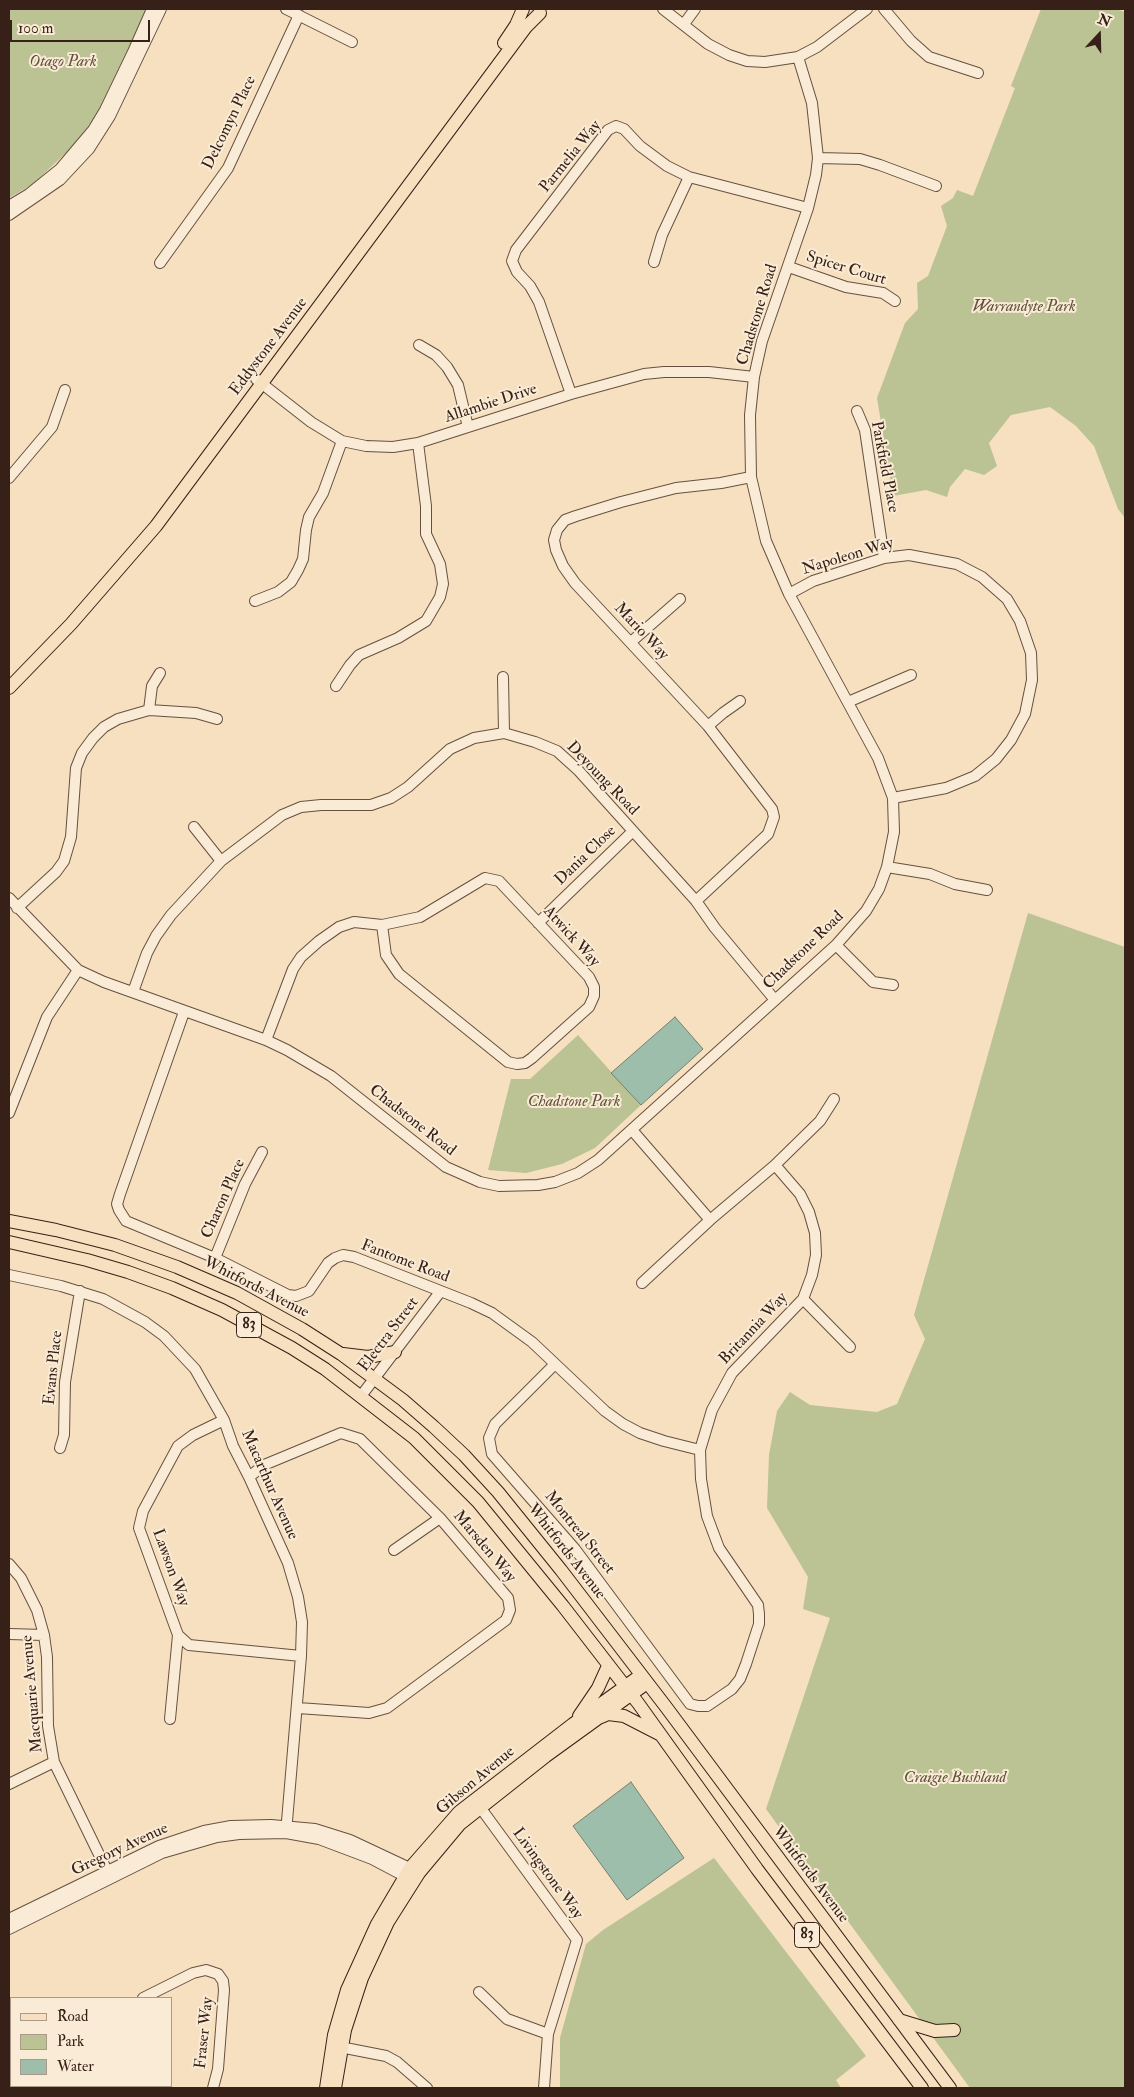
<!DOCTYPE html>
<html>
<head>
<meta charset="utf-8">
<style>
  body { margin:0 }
  #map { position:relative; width:1134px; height:2097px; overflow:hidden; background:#f6e0bf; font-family:"IM FELL Double Pica",serif }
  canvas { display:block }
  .frame { position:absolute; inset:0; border:10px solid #372017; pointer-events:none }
  .legend { position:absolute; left:10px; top:1997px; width:162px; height:90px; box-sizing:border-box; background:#f9ebd5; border:1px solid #ab9a89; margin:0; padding:6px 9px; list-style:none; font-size:15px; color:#372017 }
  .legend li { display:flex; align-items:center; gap:10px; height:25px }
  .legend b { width:25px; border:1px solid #ab9a89 }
  .north { position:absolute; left:1074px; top:10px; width:50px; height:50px; -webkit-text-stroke:4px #f9ebd5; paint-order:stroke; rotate:21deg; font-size:14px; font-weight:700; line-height:20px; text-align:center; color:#372017 }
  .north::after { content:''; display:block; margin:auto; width:18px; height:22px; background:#372017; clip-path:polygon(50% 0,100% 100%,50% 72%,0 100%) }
  .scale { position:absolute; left:10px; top:20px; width:140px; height:22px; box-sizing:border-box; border:2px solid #372017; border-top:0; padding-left:6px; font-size:15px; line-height:18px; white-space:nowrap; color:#372017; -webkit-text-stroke:4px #f9ebd5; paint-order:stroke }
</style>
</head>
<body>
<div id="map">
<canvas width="1134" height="2097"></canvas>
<div class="frame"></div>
<ul class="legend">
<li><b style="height:6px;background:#f6e0bf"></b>Road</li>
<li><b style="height:14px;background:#bbc293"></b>Park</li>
<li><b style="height:14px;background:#9ebeac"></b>Water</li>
</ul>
<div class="north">N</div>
<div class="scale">100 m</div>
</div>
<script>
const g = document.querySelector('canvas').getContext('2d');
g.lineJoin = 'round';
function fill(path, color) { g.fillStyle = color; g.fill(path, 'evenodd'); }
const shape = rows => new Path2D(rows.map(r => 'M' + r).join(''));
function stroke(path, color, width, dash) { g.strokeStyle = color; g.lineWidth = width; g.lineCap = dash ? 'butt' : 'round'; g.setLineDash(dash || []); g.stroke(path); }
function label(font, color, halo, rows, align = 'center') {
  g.font = font + ' "IM FELL Double Pica",serif'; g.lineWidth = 4; g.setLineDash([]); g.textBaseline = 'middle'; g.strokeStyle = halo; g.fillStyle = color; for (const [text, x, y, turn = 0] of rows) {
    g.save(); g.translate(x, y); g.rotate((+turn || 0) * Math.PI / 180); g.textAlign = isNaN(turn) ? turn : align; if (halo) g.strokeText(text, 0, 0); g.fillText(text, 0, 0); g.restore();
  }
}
const green = shape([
  [9,9,150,9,97,115,70,149,33,184,9,198],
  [1041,9,1116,9,1125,12,1125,518,1118,509,1094,446,1076,426,1050,407,1011,415,989,443,997,466,984,475,965,469,950,487,947,497,926,490,893,496,877,398,905,323,918,309,917,283,928,276,947,226,941,206,953,198,957,190,973,196,1015,88,1011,86],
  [1028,913,1125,947,1125,2088,970,2088,766,1809,830,1618,803,1609,808,1577,767,1508,769,1455,777,1411,790,1392,810,1405,877,1412,897,1404,925,1339,914,1315],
  [578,1035,641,1105,595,1148,562,1164,526,1173,488,1170,511,1079,530,1079],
  [714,1858,866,2056,836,2080,841,2088,560,2088,560,2038,586,1944,603,1930]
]);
const water = shape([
  [675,1017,703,1049,641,1105,611,1073,675,1017],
  [631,1782,684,1858,627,1900,573,1826,631,1782]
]);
const minor = shape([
  [286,9,352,42],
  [663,9,708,44,729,55,747,61,765,62,798,57,817,47,867,9],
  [884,9,911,41,929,57,978,73],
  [684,24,695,9],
  [818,158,860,159,880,165,936,186],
  [9,206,29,194,60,169,93,130,105,110,133,52,152,9],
  [9,215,60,180,89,149,110,116,161,9],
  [654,262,662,235,689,177],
  [160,263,228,168,299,15],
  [789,267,846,287,883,293,895,301],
  [419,345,436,355,447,367,458,385,468,427],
  [256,379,311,422,342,441,366,446,393,447,418,443,571,394,644,374,664,372,709,372,754,377],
  [571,394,539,302,530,286,517,272,512,261,516,250,608,130,616,126,624,129,640,146,667,166,689,177,808,208],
  [857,411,865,430,884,558],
  [9,478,52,427,65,390],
  [789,594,813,581,884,558,909,555,957,564,982,577,1007,599,1020,621,1031,653,1032,680,1025,714,1011,740,996,759,975,776,946,788,893,798],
  [255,601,278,592,291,582,298,570,303,559,306,530,309,517,323,493,342,441],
  [631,642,680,599],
  [503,677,504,733],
  [336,686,350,665,359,655,398,638,426,621,440,597,443,584,440,564,426,534,426,506,418,443],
  [848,702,911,675],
  [149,710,152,686,160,673],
  [708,726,723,713,740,701],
  [194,827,221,861],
  [887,867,930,874,955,884,987,890],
  [9,898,78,970,104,982,266,1040,287,1050,331,1076,446,1167,480,1182,499,1186,538,1185,555,1182,578,1173,598,1160,836,945,866,911,879,889,887,867,894,832,893,798,878,758,789,594,766,541,751,477,750,415,754,377,762,341,808,208,816,175,818,158,812,103,798,57],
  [696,901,768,834,774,817,772,809,708,726,575,583,563,566,556,550,554,540,557,530,565,520,576,516,621,502,676,488,721,483,751,477],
  [17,908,56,872,64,861,71,837,76,768,82,753,93,738,104,727,118,719,149,710,196,713,217,719],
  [538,923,632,832],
  [836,945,873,982,893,985],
  [133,992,147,953,156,936,171,915,221,861,282,815,301,807,321,805,371,805,391,798,408,787,450,749,474,738,504,733,535,742,557,751,578,770,696,901,715,928,775,1000],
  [184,1012,120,1194,117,1204,119,1210,126,1221,215,1258,288,1295,296,1296,309,1291,328,1263,335,1258,343,1255,354,1257,471,1303,492,1313,532,1342,605,1411,623,1424,640,1433,664,1441,700,1450],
  [266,1040,293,969,301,957,319,941,339,927,354,922,382,925,420,917,485,878,499,881,589,977,594,987,594,996,589,1007,532,1058,525,1063,517,1064,508,1062,399,974,386,955,382,925],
  [9,1113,47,1017,78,970],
  [775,1165,820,1121,834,1099],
  [215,1258,245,1184,262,1152],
  [9,1275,61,1286,103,1299,145,1322,164,1336,195,1369,224,1420,233,1446,249,1477,288,1563,298,1597,302,1622,301,1656,286,1833],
  [642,1283,710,1220],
  [803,1299,850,1347],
  [555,1364,495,1424,489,1438,492,1454,575,1549,690,1704,698,1706,707,1706,732,1689,740,1679,746,1664,759,1624,759,1614,758,1605,719,1548,707,1516,701,1479,700,1450,712,1410,732,1373,803,1299,812,1275,816,1255,815,1233,809,1212,800,1194,775,1165,710,1220,632,1130],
  [361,1396,440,1292],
  [224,1420,193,1435,178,1446,143,1511,139,1528,178,1635,189,1645,301,1656],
  [60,1448,64,1435,65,1382,80,1291],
  [249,1477,264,1465,341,1433,360,1439,440,1518,508,1598,510,1610,506,1620,387,1708,369,1713,298,1708],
  [394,1550,440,1518],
  [9,1564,21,1578,37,1610,44,1635,47,1657,48,1726,54,1762,110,1877],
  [9,1634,44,1635],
  [170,1719,178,1635],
  [9,1784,54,1762],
  [477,1803,577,1940,548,2034,544,2088],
  [9,1919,159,1846,204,1831,231,1826,271,1825,315,1829,350,1840,416,1871],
  [9,1929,162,1853,217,1837,239,1834,286,1833,319,1839,372,1859,410,1879],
  [479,1992,507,2019,548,2034],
  [143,1998,193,1973,206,1970,218,1974,223,1981,224,1990,218,2069,213,2088],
  [9,2018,11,2023],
  [335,2046,386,2056,397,2062,427,2088],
  [46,2086,47,2088]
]);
const major = shape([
  [504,43,516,25,523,9],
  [9,688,71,624,156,526,526,27,540,13],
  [9,1221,56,1230,115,1245,177,1267,237,1293,302,1329,341,1354,403,1400,434,1427,464,1455,498,1492,561,1570,666,1707,950,2088],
  [9,1242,87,1260,128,1272,172,1288,222,1310,292,1348,325,1369,414,1438,478,1502,563,1606,638,1703,757,1869,922,2088],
  [343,1354,368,1357,395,1352],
  [579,1716,598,1688,608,1666],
  [601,1717,608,1714,624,1716,659,1734],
  [899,2020,935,2031,954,2030],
  [326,2088,334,2035,347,1990,377,1924,410,1868,459,1812,573,1724,641,1675],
  [335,2088,345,2030,362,1978,388,1922,419,1873,460,1824,546,1756,647,1683]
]);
const shields = [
  [249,1325,25],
  [807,1935,25]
];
const shieldNames = [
  ["83",249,1325],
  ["83",807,1935]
];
const parkNames = [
  ["Otago Park",63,63],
  ["Warrandyte Park",1024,308],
  ["Chadstone Park",574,1103],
  ["Craigie Bushland",955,1779]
];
const streetNames = [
  ["Delcomyn Place",230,123,-64],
  ["Parmelia Way",571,157,-51],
  ["Spicer Court",846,269,17],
  ["Chadstone Road",758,315,-73],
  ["Eddystone Avenue",269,347,-53],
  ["Allambie Drive",491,404,-18],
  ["Parkfield Place",884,467,79],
  ["Napoleon Way",848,557,-17],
  ["Mario Way",641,632,47],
  ["Deyoung Road",602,779,46],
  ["Dania Close",586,856,-44],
  ["Atwick Way",571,937,48],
  ["Chadstone Road",804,951,-44],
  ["Chadstone Road",412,1121,38],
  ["Charon Place",224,1199,-66],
  ["Fantome Road",405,1262,21],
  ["Whitfords Avenue",256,1288,27],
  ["Britannia Way",754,1329,-47],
  ["Electra Street",389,1335,-53],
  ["Evans Place",54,1368,-84],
  ["Macarthur Avenue",269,1485,66],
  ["Montreal Street",579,1533,51],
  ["Marsden Way",484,1547,50],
  ["Whitfords Avenue",566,1552,52],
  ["Lawson Way",170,1568,70],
  ["Macquarie Avenue",33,1694,-95],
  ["Gibson Avenue",476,1781,-40],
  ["Gregory Avenue",120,1850,-25],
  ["Livingstone Way",547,1874,54],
  ["Whitfords Avenue",810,1875,53],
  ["Fraser Way",205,2033,-84]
];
fill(green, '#bbc293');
fill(water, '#9ebeac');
stroke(water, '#757f70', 1);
stroke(minor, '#675041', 12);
stroke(major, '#372017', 14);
stroke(minor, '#f9ebd5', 10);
stroke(major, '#f6e0bf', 12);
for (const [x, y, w] of shields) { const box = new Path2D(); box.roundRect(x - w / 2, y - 12.5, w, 25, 4); g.fillStyle = '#f9ebd5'; g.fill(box); stroke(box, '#372017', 1); }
label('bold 15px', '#372017', null, shieldNames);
label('italic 16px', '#5f513c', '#f9ebd5', parkNames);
label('16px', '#372017', '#f9ebd5', streetNames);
</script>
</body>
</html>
